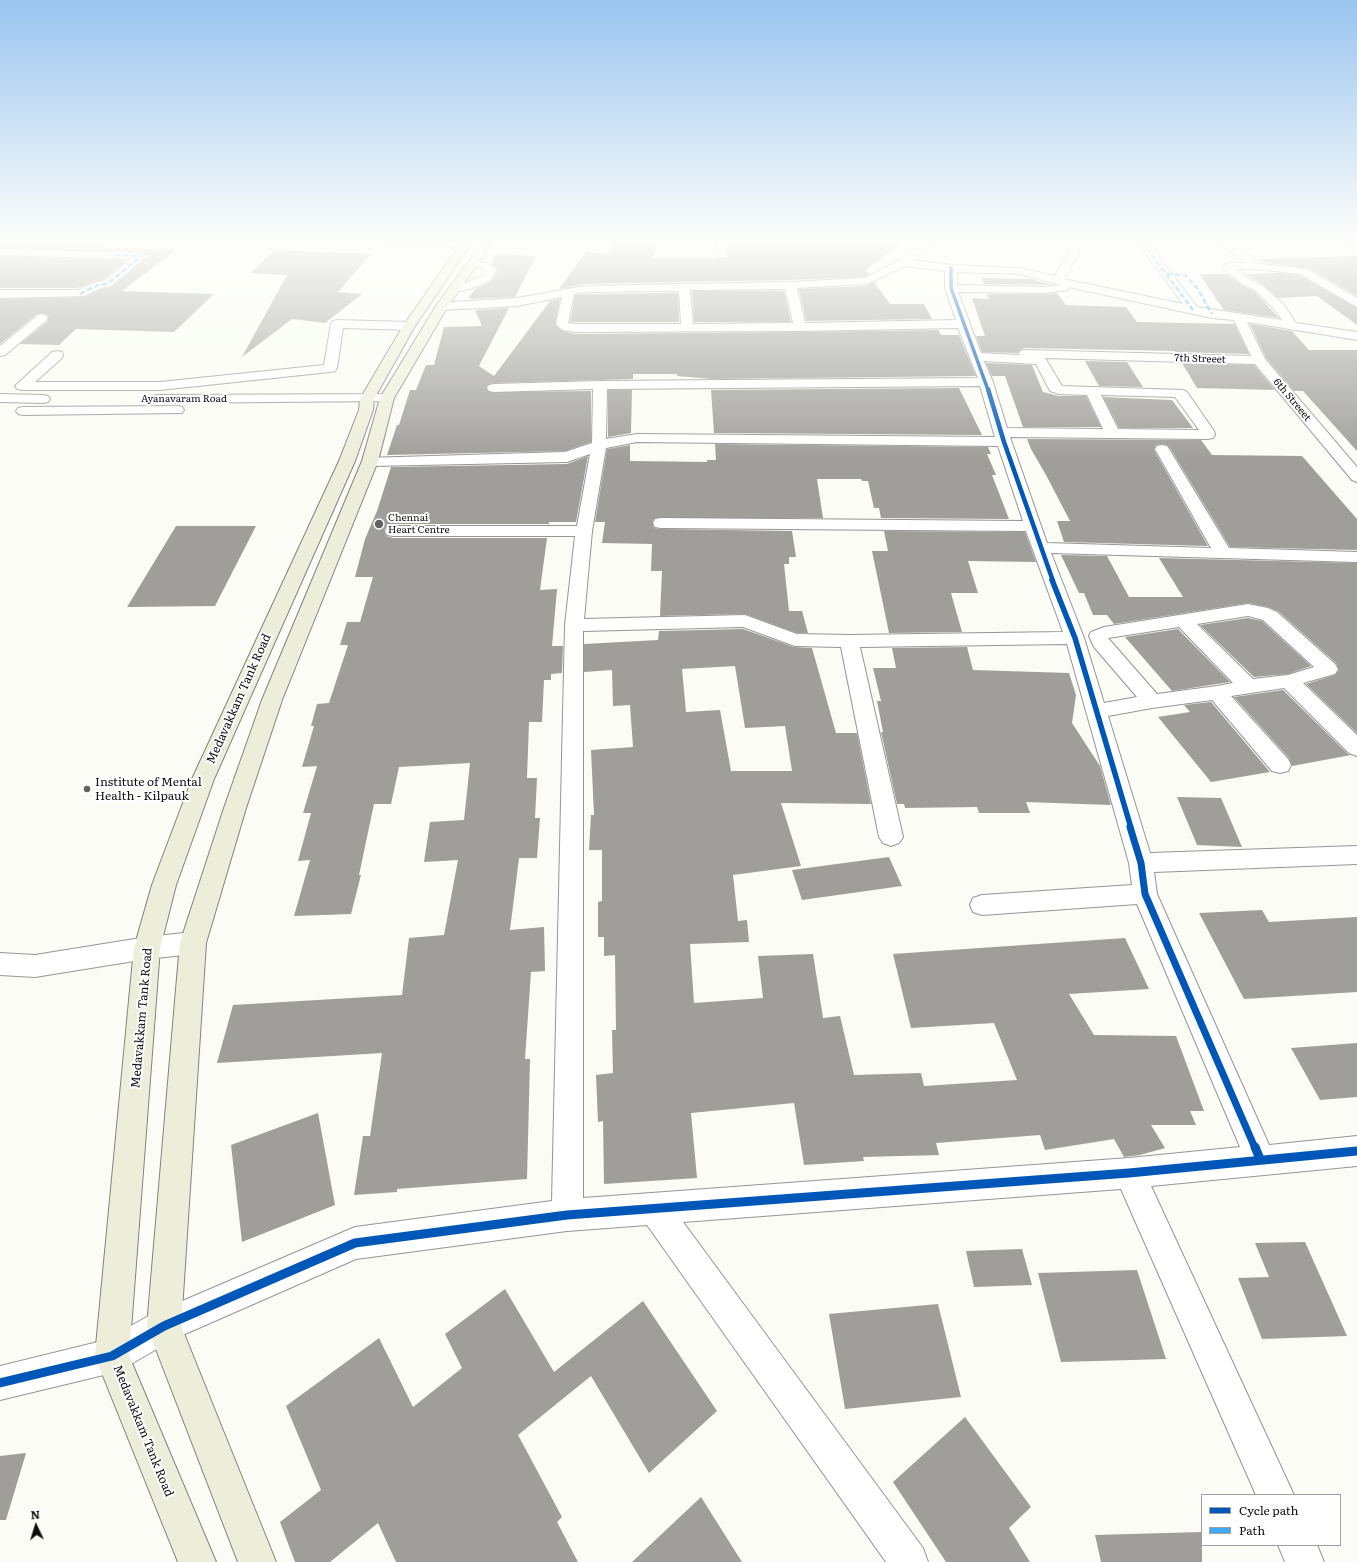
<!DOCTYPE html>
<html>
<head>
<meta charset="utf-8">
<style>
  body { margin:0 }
  #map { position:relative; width:1357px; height:1562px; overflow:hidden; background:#fbfcf5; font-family:Literata,serif }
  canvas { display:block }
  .legend { position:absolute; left:1201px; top:1494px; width:140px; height:52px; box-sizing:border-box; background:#fff; border:1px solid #9f9f9f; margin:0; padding:5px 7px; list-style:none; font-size:12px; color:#0f0f0f }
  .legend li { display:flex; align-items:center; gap:8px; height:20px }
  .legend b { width:20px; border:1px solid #9f9f9f }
  .north { position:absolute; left:16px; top:1506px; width:40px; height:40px; -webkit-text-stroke:3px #fff; paint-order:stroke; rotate:356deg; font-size:11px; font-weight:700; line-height:16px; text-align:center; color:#0f0f0f }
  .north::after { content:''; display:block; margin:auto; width:14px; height:18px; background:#0f0f0f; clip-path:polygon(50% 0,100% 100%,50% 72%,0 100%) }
</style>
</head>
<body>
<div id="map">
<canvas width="1357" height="1562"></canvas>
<ul class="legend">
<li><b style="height:5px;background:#0057b8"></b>Cycle path</li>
<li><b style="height:5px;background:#3fa9f5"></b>Path</li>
</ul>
<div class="north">N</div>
</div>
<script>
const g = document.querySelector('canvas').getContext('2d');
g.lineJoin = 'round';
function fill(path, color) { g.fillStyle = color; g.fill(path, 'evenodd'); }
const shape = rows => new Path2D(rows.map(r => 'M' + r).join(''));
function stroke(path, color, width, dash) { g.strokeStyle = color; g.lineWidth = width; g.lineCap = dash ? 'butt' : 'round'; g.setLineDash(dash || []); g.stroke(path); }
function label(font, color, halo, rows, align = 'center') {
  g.font = font + ' Literata,serif'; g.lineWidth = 4; g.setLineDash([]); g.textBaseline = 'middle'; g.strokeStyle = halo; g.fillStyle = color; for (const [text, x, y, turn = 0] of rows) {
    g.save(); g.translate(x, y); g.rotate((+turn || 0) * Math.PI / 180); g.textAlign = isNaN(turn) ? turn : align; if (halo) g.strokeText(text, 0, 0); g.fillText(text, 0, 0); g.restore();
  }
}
const building = shape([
  [0,242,108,242,101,247,176,250,122,291,214,294,174,332,76,329,59,345,20,344,47,322,49,317,46,314,42,313,37,314,0,344,0,299,85,297,101,289,112,287,148,256,142,252,0,248],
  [728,242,902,242,866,270,869,274,865,277,790,280,584,284,559,289,586,252,609,254,613,243,657,244,653,258,725,258,728,255],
  [275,250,371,254,338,292,362,294,325,323,292,319,242,357,287,275,250,273],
  [496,254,536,256,515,297,470,299,469,297,475,289,492,281,498,271,496,267,491,263],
  [0,256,128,260,103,280,93,282,78,288,0,288],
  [1357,256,1357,296,1308,268,1266,263,1260,259],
  [1280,273,1300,275,1357,308,1357,325,1317,296,1278,298,1265,286,1245,274],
  [1199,274,1227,274,1240,284,1255,292,1279,318,1224,310],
  [981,278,1032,279,1051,285,984,284],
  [874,282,890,304,924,304,932,319,806,321,799,289,867,286],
  [692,291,784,291,791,322,694,322],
  [678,293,679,322,570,322,575,295,584,294],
  [1057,293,1066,305,1126,307,1137,322,1234,324,1233,321,1249,354,1175,352,1175,351,1025,348,1020,350,1018,353,982,352,976,336,985,336,972,298,989,299,987,294,1044,294],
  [560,299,555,325,562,331,575,334,800,332,938,330,941,335,959,335,976,376,711,379,677,376,677,374,633,374,633,379,494,383,489,384,486,387,489,392,591,391,591,442,565,451,387,455,397,425,399,425,410,390,416,390,426,365,434,365,444,327,482,326,475,310,509,308,479,366,494,376,550,301],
  [1250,324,1292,331,1309,350,1357,350,1357,451,1303,391,1294,391,1266,358],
  [1085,361,1127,362,1143,387,1099,386],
  [986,363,1032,365,1043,392,1059,396,1086,396,1101,427,1023,427,1005,376,992,376],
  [1182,363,1254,365,1275,390,1197,388],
  [959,388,982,435,714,433,711,390],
  [608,390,632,390,631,433,608,437],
  [1103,397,1172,400,1193,428,1119,428],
  [1027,439,1201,440,1212,455,1302,456,1357,519,1357,550,1230,547,1170,448,1167,445,1162,444,1156,445,1154,450,1208,546,1064,542,1057,521,1070,521,1046,475,1031,449],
  [715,444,988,447,991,454,987,454,996,475,992,475,1009,519,881,518,879,508,874,508,868,481,862,481,861,479,817,479,823,518,655,518,652,522,654,528,661,529,792,531,796,557,789,557,789,564,784,564,789,611,802,611,808,633,797,633,745,614,660,616,662,571,651,571,652,544,602,543,605,522,595,522,607,449,630,445,630,461,707,462,707,460,716,460],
  [588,456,576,522,549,522,549,524,393,524,387,526,384,530,386,536,393,538,547,538,540,590,557,589,552,646,563,646,562,673,551,674,551,680,544,680,542,722,529,722,527,778,537,778,535,818,540,818,537,858,519,858,510,930,544,927,545,971,531,972,525,1059,530,1059,527,1179,397,1189,397,1192,354,1195,363,1136,370,1136,382,1053,217,1063,233,1005,402,995,409,938,444,935,458,860,424,862,430,822,464,820,470,763,399,767,391,804,374,804,359,875,361,875,351,914,294,916,310,860,298,861,311,813,303,813,317,766,302,767,314,726,311,726,317,704,329,703,348,645,340,645,347,622,360,622,373,577,355,577,365,539,377,511,391,467,567,464],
  [176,526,256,526,215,606,127,607],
  [884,531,1025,532,1036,562,968,561,978,593,951,593,962,632,889,633,872,551,888,551],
  [1061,555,1107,556,1129,597,1183,597,1159,558,1357,563,1357,733,1306,684,1335,675,1339,670,1336,663,1278,611,1268,607,1248,603,1114,624,1107,615,1093,615,1084,593,1079,593],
  [1248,618,1262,621,1311,666,1288,674,1254,677,1200,625],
  [743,629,794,647,812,648,836,733,857,733,871,804,781,803,801,866,733,875,738,921,747,920,749,942,690,944,694,1003,763,998,758,956,813,954,823,1018,840,1016,854,1075,921,1073,924,1086,1017,1080,994,1023,911,1028,893,954,1125,938,1149,989,1069,994,1094,1035,1176,1036,1204,1111,1190,1111,1196,1125,1151,1125,1165,1148,1140,1155,1124,1157,1114,1139,1045,1150,1040,1135,936,1143,939,1155,863,1157,864,1161,804,1165,794,1103,691,1113,697,1178,604,1184,603,1121,598,1122,596,1075,613,1073,612,1030,616,1030,615,955,604,956,604,937,598,937,598,902,602,901,602,850,589,850,591,815,594,815,591,750,633,747,630,705,613,706,612,670,584,672,584,644,658,640,659,631],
  [735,666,745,728,785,726,792,771,731,771,720,710,686,712,682,669],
  [1178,629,1230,682,1172,691,1125,637],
  [967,647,973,670,1069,673,1076,695,1072,723,1100,766,1111,805,1026,802,1030,813,979,813,977,807,905,808,904,804,897,804,881,732,883,732,877,701,881,701,873,668,896,668,892,648],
  [1283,690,1348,754,1351,755,1292,766,1289,758,1234,697],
  [1211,702,1270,772,1211,782,1158,717,1190,712,1184,705],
  [1177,797,1221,798,1242,847,1197,845],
  [889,857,902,886,802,900,792,870],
  [1262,910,1269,922,1357,917,1357,992,1244,999,1199,913],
  [1357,1043,1357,1097,1320,1100,1291,1048],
  [318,1113,335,1205,242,1242,231,1145],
  [1305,1242,1347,1336,1262,1339,1238,1278,1269,1277,1255,1243],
  [1022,1249,1032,1285,974,1287,966,1251],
  [1137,1270,1166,1359,1061,1362,1038,1273],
  [505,1289,554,1372,643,1301,717,1411,649,1473,591,1376,518,1435,562,1517,557,1522,578,1562,396,1562,378,1523,330,1562,295,1562,280,1522,321,1490,286,1406,379,1338,413,1407,462,1368,445,1334],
  [938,1304,961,1397,845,1409,829,1314],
  [965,1417,1031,1507,1009,1528,1030,1562,946,1562,893,1482],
  [26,1453,6,1520,0,1520,0,1456],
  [701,1497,742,1562,632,1562],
  [1202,1532,1202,1562,1101,1562,1095,1535]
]);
const minor = shape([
  [381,242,470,242,471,244,466,247,386,245,381,242],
  [717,242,727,242,726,255,725,257,717,257,716,255,717,242],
  [923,242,935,242,913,260,951,265,1020,268,1055,276,1069,253,1070,242,1080,242,1079,253,1064,279,1183,304,1137,242,1148,242,1197,307,1282,320,1275,310,1256,291,1241,283,1222,268,1225,264,1229,263,1246,263,1217,242,1229,242,1262,264,1307,269,1357,298,1357,307,1300,274,1257,269,1237,269,1249,279,1264,287,1283,304,1296,323,1357,332,1357,340,1247,322,1265,359,1357,467,1357,482,1352,480,1255,364,1045,358,1062,386,1183,390,1187,392,1214,431,1215,435,1213,438,1208,439,1010,437,1047,543,1211,548,1155,449,1157,446,1162,445,1167,446,1169,449,1229,548,1357,552,1357,562,1051,553,1084,638,1104,703,1137,697,1094,647,1089,636,1091,632,1104,627,1248,604,1268,608,1277,612,1335,664,1338,669,1335,674,1303,683,1357,735,1357,756,1349,753,1284,688,1231,696,1288,759,1291,765,1288,771,1280,773,1272,771,1212,700,1152,708,1108,716,1150,853,1357,846,1357,864,1154,872,1157,894,1269,1145,1357,1136,1357,1166,1151,1186,1294,1495,1256,1495,1121,1189,683,1222,923,1548,928,1562,886,1562,647,1225,567,1231,356,1259,176,1338,124,1368,112,1373,0,1400,0,1366,106,1340,152,1314,355,1227,552,1201,565,625,575,536,393,536,387,535,385,531,387,527,393,526,577,526,590,454,567,462,370,466,365,464,362,461,365,458,565,452,592,443,593,389,494,392,489,391,487,388,489,385,494,384,600,381,978,378,958,328,800,331,575,332,562,330,556,324,562,297,517,306,442,310,438,309,436,306,438,303,517,298,584,286,790,282,865,278,899,260,923,242],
  [905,266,945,271,945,288,956,320,805,323,797,288,867,284,905,266],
  [957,272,1020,274,1061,285,1044,287,957,285,957,272],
  [1068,287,1212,318,1234,320,1251,356,1025,350,1020,351,1019,355,981,353,958,292,1044,293,1067,290,1069,288,1068,287],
  [785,289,793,323,693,324,690,290,785,289],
  [679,291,681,324,575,324,568,323,574,294,584,292,679,291],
  [984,361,1036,364,1050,391,1059,394,1087,395,1103,429,1007,428,993,382,984,361],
  [980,386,995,437,637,434,606,439,607,389,980,386],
  [1101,395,1175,397,1199,430,1118,429,1101,395],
  [637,442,998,446,1023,521,661,518,655,519,653,523,655,527,661,528,1026,531,1063,632,849,635,797,634,745,615,584,619,592,531,606,448,637,442],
  [1248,616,1263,620,1314,667,1288,675,1253,679,1197,624,1248,616],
  [743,627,795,646,841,647,879,837,883,843,891,846,899,843,903,837,860,647,1067,644,1129,863,1132,885,982,895,973,898,970,905,973,912,982,915,1137,904,1240,1147,1129,1158,583,1198,583,631,743,627],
  [1179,627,1233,683,1217,686,1157,694,1108,638,1179,627],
  [1346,242,1357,242,1357,248,1347,244,1346,242],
  [0,249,142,253,147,256,111,286,101,288,84,296,0,298,0,290,78,290,94,283,104,281,132,259,0,255,0,249],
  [473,261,487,263,495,268,497,270,491,280,470,289,454,292,450,291,448,289,450,287,463,284,482,276,485,271,480,268,469,266,467,264,473,261],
  [42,314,46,315,48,318,46,321,5,355,0,356,0,346,38,315,42,314],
  [337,320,409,322,413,323,415,326,413,329,409,330,343,328,337,368,335,371,330,372,160,390,22,390,17,389,15,386,52,352,57,351,62,352,63,355,62,358,35,382,160,382,324,365,331,324,333,321,337,320],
  [0,394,43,395,48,396,50,399,48,402,43,403,0,402,0,394],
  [387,394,392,395,394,398,392,401,157,403,152,402,150,399,152,396,157,395,387,394],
  [177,406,182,407,184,410,182,413,23,415,18,414,16,411,18,408,23,407,177,406],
  [193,932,202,935,206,943,202,951,193,954,147,959,35,977,0,975,0,953,35,955,147,937,193,932],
  [1278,1545,1317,1545,1324,1562,1285,1562,1278,1545]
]);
const major = shape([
  [462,242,472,242,415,326,374,399,373,410,355,461,214,779,176,885,160,948,129,1356,216,1562,178,1562,95,1356,134,948,152,885,192,779,339,461,359,410,360,399,403,326,462,242],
  [483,242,493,242,448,306,394,398,378,461,282,700,246,808,206,943,181,1326,276,1562,238,1562,147,1326,180,943,224,808,262,700,362,461,380,398,436,306,483,242]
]);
const quiet = shape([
  [1142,242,1193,310],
  [1167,274,1185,275,1197,288,1212,314],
  [80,294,98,285,107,284,142,256,113,255]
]);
const cyclewayFar4 = shape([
  [951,268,951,288,988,390]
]);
const cyclewayFar3 = shape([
  [988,389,1004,442,1053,581]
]);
const cyclewayFar2 = shape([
  [1052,580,1075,638,1131,828]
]);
const cyclewayFar1 = shape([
  [1130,827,1141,863,1145,894,1255,1148]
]);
const cycleway = shape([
  [1255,1147,1260,1159],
  [0,1383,112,1356,164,1326,355,1243,567,1215,1129,1173,1357,1151]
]);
const markers = [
  [379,524,5,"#626260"],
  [87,789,4,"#626260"]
];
const farStreetnames = [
  ["7th Streeet",1200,359,2],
  ["Ayanavaram Road",184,399],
  ["6th Streeet",1292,400,50]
];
const farPoinames = [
  ["Chennai",388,518],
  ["Heart Centre",388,530]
];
const streetNames = [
  ["Medavakkam Tank Road",239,699,-66],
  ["Medavakkam Tank Road",142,1018,-85],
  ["Medavakkam Tank Road",143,1431,68]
];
const poiNames = [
  ["Institute of Mental",95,782],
  ["Health - Kilpauk",95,796]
];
fill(building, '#9f9e9a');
stroke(minor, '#959693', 2);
stroke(major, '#838380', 2);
fill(minor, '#fefffe');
fill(major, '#edeed9');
stroke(quiet, '#3fa9f5', 2.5, [5.5, 2.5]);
stroke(cyclewayFar4, '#0057b8', 3.5);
stroke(cyclewayFar3, '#0057b8', 4.5);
stroke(cyclewayFar2, '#0057b8', 5.5);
stroke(cyclewayFar1, '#0057b8', 7);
stroke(cycleway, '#0057b8', 9);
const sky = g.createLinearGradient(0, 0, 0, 461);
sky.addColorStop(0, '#9ac4ef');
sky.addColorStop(0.52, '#fdfefa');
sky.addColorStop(1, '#fdfefa00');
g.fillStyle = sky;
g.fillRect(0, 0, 1357, 461);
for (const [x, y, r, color] of markers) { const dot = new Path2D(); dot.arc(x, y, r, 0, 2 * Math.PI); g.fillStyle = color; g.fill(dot); stroke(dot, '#fff', 1.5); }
label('10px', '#0f0f0f', '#fff', farStreetnames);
label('10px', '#0f0f0f', '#fff', farPoinames, 'left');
label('12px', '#0f0f0f', '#fff', streetNames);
label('12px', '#0f0f0f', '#fff', poiNames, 'left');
</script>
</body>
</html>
